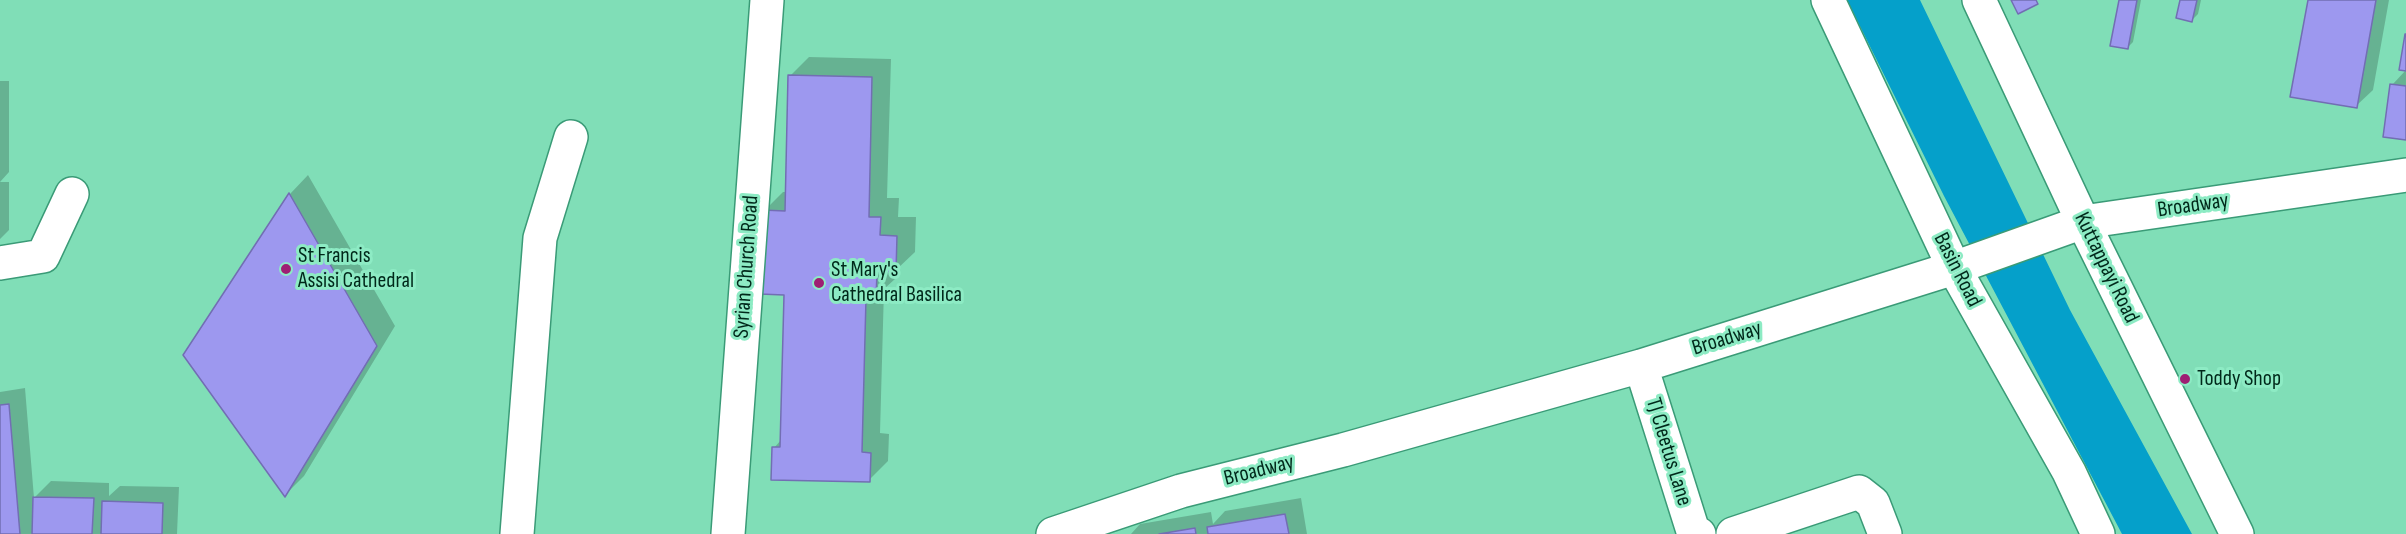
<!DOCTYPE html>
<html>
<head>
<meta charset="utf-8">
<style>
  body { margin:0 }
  canvas { display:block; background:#80deb7 }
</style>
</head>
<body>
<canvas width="2406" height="534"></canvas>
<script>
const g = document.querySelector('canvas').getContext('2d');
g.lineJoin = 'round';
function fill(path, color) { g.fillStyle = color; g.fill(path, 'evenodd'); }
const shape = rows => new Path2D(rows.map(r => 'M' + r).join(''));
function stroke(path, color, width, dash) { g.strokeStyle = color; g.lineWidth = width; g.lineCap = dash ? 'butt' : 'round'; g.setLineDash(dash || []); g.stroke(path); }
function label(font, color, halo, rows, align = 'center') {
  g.font = font + ' "Sofia Sans Condensed",sans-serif'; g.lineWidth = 6; g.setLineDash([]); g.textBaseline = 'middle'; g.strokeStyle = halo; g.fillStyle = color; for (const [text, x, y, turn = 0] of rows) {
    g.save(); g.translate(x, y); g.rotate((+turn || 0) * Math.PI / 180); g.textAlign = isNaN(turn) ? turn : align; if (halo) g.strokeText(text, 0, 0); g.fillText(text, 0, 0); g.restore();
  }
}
const water = shape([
  [1847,0,1920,0,2070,310,2192,534,2122,534,1944,196]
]);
const shadow = shape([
  [2120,0,2141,0,2133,42,2127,48],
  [2181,0,2201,0,2198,14,2192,20],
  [2309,0,2389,0,2373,90,2356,106],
  [809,57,891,59,887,198,899,198,898,217,916,217,915,252,895,271,895,279,884,289,880,433,889,434,888,461,869,480,774,448,781,440,785,293,764,211,783,192,787,192,790,76],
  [2406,70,2406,138,2392,85],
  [0,81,9,81,9,172,0,182],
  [308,175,395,326,304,476,285,495,185,355,290,194],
  [0,182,9,182,9,230,0,239],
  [25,388,34,498,51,481,109,483,109,496,120,486,179,487,177,534,0,534,0,392],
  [1301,498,1307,534,1131,534,1140,524,1211,512,1213,524,1225,511]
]);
const building = shape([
  [2011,0,2036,0,2038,4,2018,14,2011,0],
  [2119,0,2137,0,2128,49,2110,46,2119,0],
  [2180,0,2197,0,2192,22,2176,18,2180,0],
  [2308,0,2376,0,2357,108,2290,97,2308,0],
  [2405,34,2406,34,2406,71,2399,70,2405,34],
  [788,75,872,77,869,217,881,217,880,235,897,236,896,272,877,272,876,299,866,299,862,452,871,453,870,482,771,480,772,447,780,447,784,295,760,294,763,210,785,211,788,75],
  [2390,84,2406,86,2406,140,2383,137,2390,84],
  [289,193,377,346,285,497,183,355,289,193],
  [9,404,20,534,0,534,0,405,9,404],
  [33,497,94,498,92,534,32,534,33,497],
  [102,501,163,503,162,534,101,534,102,501],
  [1285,514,1289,534,1208,534,1207,527,1285,514],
  [1195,528,1196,534,1159,534,1195,528]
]);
const minor = shape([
  [1828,0,1954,268,2069,472,2098,534],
  [1979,0,2083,222,2237,534],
  [0,263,43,256,72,194],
  [1641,366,1693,531,1699,534],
  [517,534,540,238,571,137],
  [728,534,767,0],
  [1053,534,1181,491,1343,450,1641,366,1954,268,2083,222,2406,175],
  [1733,534,1859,492,1873,503,1885,534]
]);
const markers = [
  [286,269,6,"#9e1f73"],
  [819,283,6,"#9e1f73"],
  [2185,379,6,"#9e1f73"]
];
const streetNames = [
  ["Broadway",2193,206,-8],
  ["Syrian Church Road",747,267,-86],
  ["Kuttappayi Road",2106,268,64],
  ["Basin Road",1957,270,63],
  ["Broadway",1727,339,-17],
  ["TJ Cleetus Lane",1668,452,73],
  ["Broadway",1259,471,-14]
];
const poiNames = [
  ["St Francis",298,256],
  ["Assisi Cathedral",298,281],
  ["St Mary's",831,270],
  ["Cathedral Basilica",831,295],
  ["Toddy Shop",2197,379]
];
fill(water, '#05a0ca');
fill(shadow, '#0003');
fill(building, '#9d98ef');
stroke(building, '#726eb3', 1.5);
stroke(minor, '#3a9b77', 36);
stroke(minor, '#fff', 33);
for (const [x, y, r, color] of markers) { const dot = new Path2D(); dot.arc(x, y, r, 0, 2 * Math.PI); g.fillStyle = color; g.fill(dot); stroke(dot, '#8debc4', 2); }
label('22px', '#00281a', '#8debc4', streetNames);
label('22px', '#00281a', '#8debc4', poiNames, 'left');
</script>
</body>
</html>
